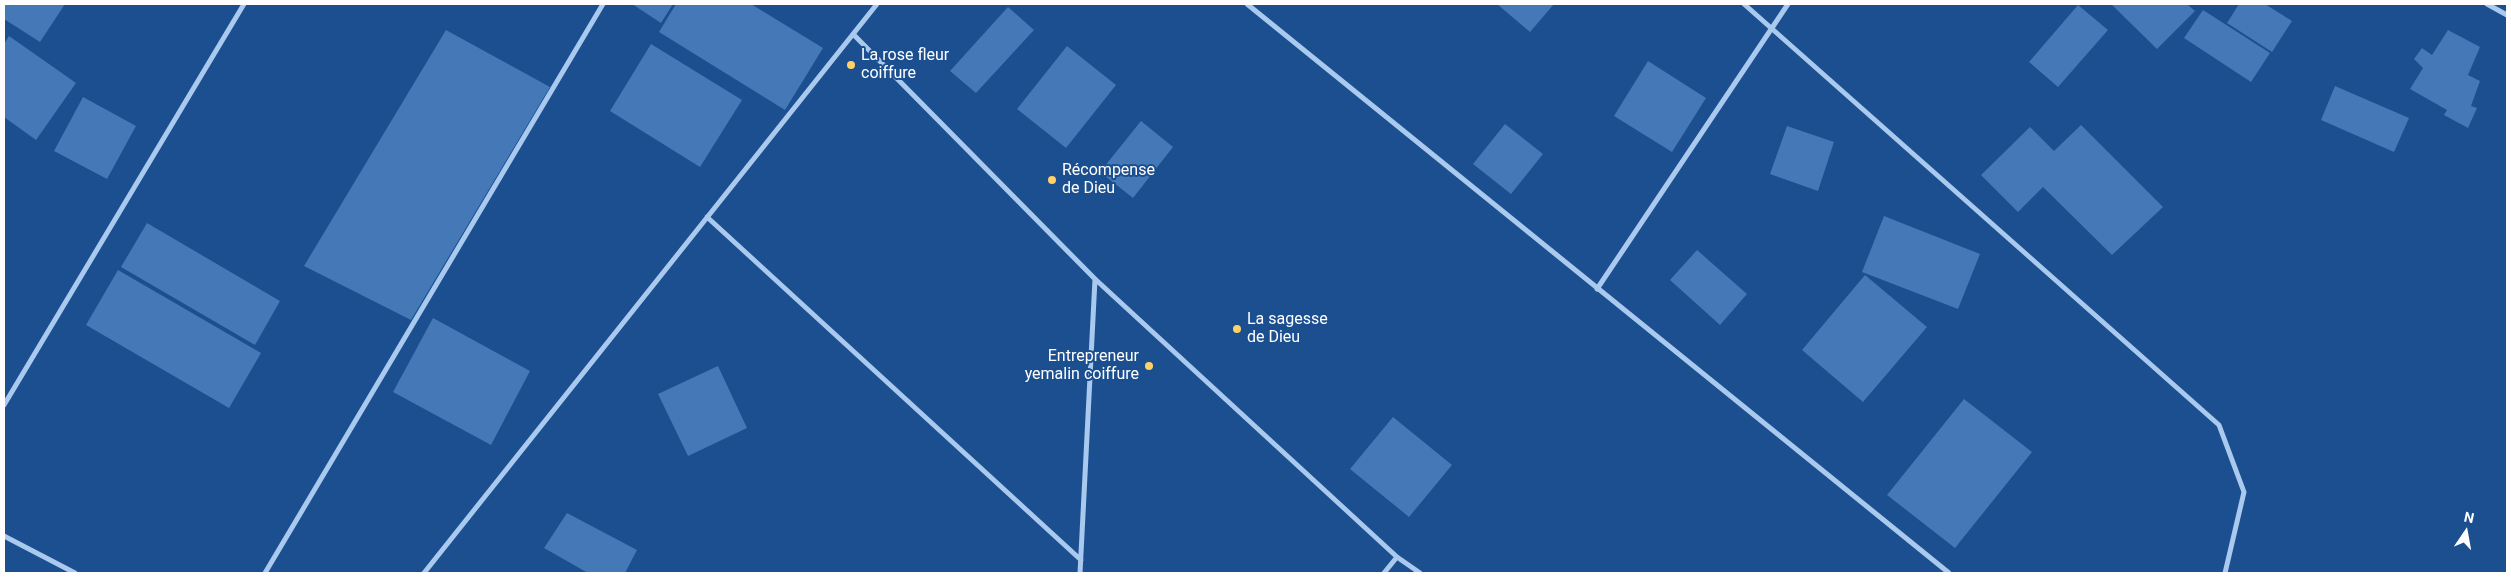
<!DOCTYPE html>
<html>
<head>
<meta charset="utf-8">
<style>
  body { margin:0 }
  #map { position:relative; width:2511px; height:577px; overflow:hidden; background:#1b4f8f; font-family:Roboto,sans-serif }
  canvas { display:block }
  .frame { position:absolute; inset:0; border:5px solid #fff; pointer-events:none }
  .north { position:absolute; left:2441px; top:507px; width:50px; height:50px; -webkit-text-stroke:4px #1b4f8f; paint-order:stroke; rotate:12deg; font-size:14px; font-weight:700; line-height:20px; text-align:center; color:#fff }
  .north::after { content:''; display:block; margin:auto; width:18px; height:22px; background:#fff; clip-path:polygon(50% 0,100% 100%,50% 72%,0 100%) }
</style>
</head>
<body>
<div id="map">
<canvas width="2511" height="577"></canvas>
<div class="frame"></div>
<div class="north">N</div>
</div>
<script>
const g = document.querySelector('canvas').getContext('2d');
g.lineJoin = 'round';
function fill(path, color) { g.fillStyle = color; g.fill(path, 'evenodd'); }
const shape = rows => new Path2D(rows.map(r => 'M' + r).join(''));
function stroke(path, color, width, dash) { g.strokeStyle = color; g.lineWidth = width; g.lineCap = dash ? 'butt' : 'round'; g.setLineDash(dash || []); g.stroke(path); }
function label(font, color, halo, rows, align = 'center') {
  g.font = font + ' Roboto,sans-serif'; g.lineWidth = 4; g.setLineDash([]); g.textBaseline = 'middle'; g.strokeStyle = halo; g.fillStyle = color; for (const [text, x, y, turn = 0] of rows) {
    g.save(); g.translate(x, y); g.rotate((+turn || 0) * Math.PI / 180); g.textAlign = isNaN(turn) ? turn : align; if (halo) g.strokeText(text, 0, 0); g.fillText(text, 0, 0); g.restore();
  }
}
const building = shape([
  [4,4,65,4,40,42,4,19],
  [632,4,673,4,661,23],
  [676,4,751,4,823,48,785,110,659,32],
  [1497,4,1554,4,1530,32],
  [2111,4,2187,4,2195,11,2157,49],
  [2239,4,2265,4,2292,21,2272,52,2227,23],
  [2078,5,2108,30,2058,87,2029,62],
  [1008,7,1034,30,976,93,950,71],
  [2203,10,2270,53,2251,82,2184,38],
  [446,30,550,87,411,320,304,266],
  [2448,30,2480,47,2468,75,2480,81,2471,106,2477,108,2468,128,2444,115,2447,110,2410,89,2423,68,2414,59,2422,48,2432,55],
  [9,36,76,83,36,140,4,117,4,44],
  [651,44,742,100,700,167,610,111],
  [1067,46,1116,85,1066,148,1017,109],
  [1648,61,1706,98,1672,152,1614,116],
  [2335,86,2409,118,2394,152,2321,120],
  [83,97,136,126,107,179,54,151],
  [1141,121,1173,147,1133,198,1100,172],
  [1505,124,1543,154,1511,194,1473,164],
  [2081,125,2163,207,2112,255,2043,187,2018,212,1981,175,2030,127,2054,151],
  [1787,126,1834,142,1818,191,1770,174],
  [1884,216,1980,254,1958,309,1862,272],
  [147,223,280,301,255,345,121,267],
  [1697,250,1747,294,1720,325,1670,280],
  [118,270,261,353,229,408,86,325],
  [1865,275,1927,327,1863,402,1802,350],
  [433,318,530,371,491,445,393,392],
  [718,366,747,428,688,456,658,394],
  [1964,399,2032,452,1955,548,1887,495],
  [1393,417,1452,465,1409,517,1350,469],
  [567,513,637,550,625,573,588,573,544,548]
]);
const minor = shape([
  [1247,4,1949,573],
  [1744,4,2219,425,2244,492,2225,573],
  [2487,4,2507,15],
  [853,34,1095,279,1397,557,1420,573],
  [707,217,1081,560],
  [1597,289,1788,4],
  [4,405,244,4],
  [4,536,75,573],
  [265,573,603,4],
  [424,573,877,4],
  [1080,573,1095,279],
  [1384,573,1397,557]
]);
const markers = [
  [851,65,5,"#ffd166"],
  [1052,180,5,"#ffd166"],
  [1237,329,5,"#ffd166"],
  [1149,366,5,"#ffd166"]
];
const poiNames = [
  ["La rose fleur",861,56],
  ["coiffure",861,74],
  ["Récompense",1062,171],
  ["de Dieu",1062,189],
  ["La sagesse",1247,320],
  ["de Dieu",1247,338],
  ["Entrepreneur",1139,357,"right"],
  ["yemalin coiffure",1139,375,"right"]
];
fill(building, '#4478b7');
stroke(minor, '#a9c9ee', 5);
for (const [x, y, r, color] of markers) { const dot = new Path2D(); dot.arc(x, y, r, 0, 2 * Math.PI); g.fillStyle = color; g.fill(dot); stroke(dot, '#1b4f8f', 2); }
label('16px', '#fff', '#1b4f8f', poiNames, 'left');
</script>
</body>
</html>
